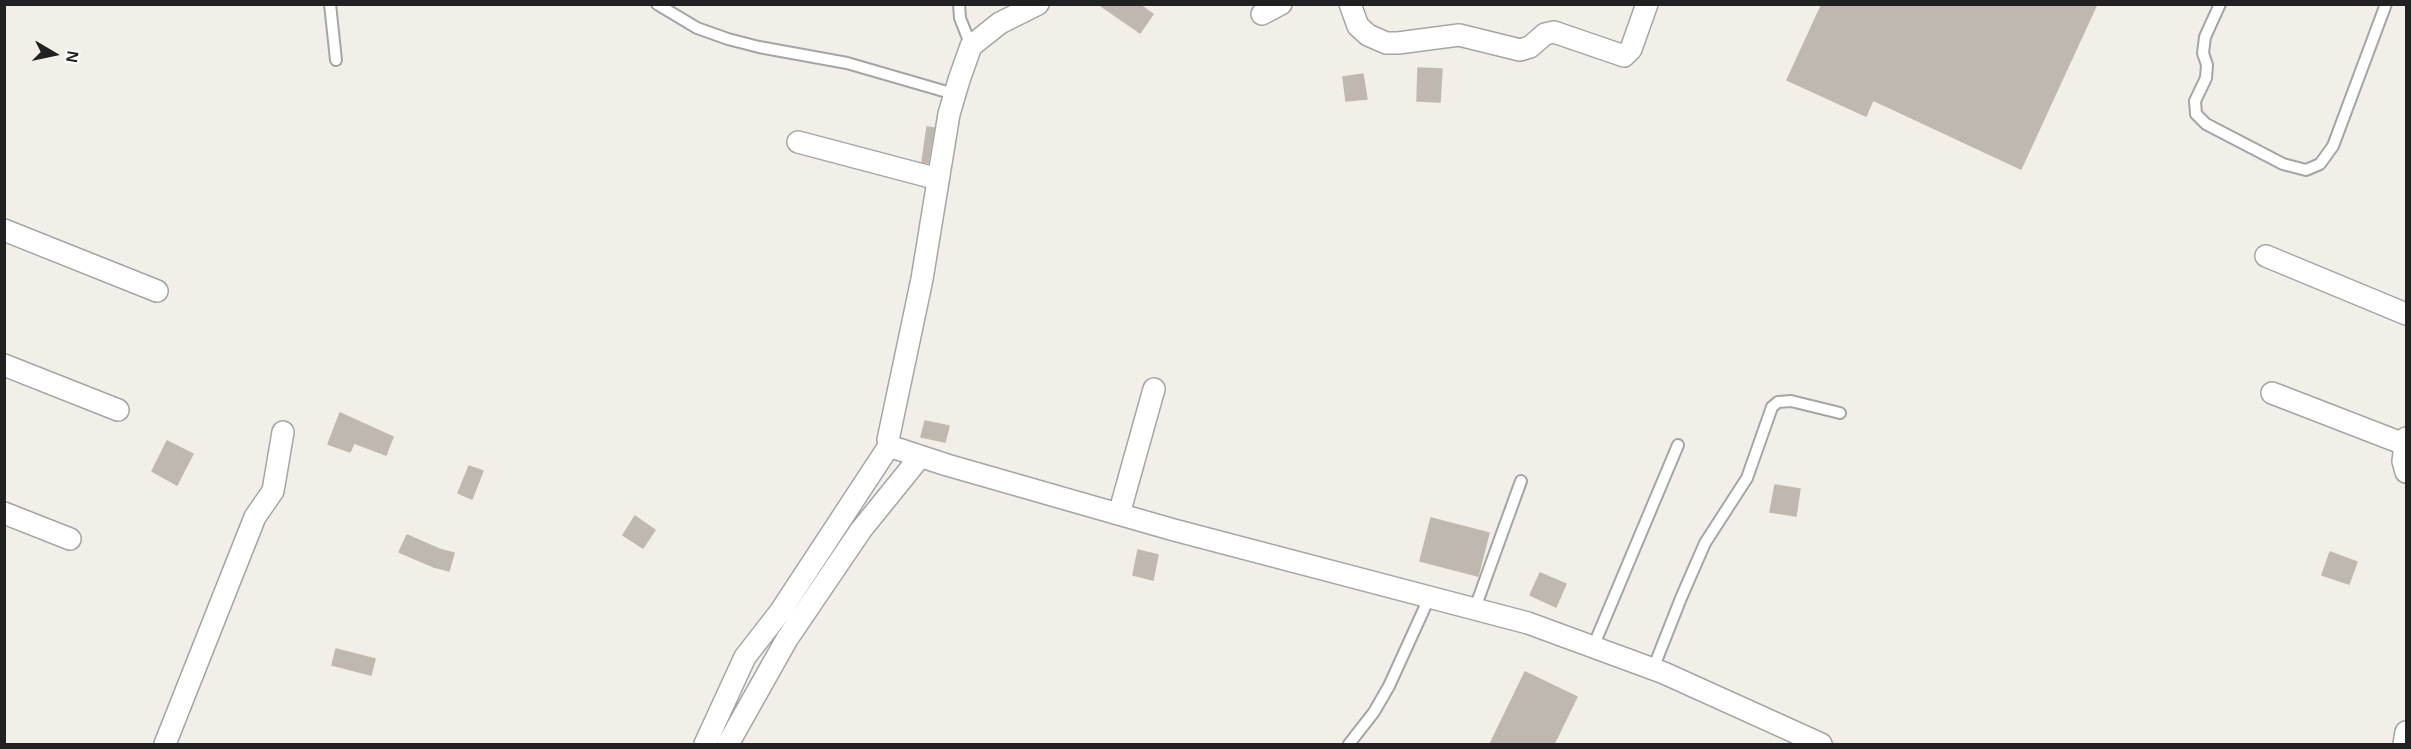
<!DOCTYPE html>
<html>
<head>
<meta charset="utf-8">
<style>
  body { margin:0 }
  #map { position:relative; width:2411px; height:749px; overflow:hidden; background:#f1efe8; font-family:Arial,sans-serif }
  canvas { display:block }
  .frame { position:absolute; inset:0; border:6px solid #212121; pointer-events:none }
  .north { position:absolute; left:24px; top:24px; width:60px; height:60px; -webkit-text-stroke:4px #fff; paint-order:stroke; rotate:99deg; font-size:16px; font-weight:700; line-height:24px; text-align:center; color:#212121 }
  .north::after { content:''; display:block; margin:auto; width:21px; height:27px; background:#212121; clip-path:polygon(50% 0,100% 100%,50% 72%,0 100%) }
</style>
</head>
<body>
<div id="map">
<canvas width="2411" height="749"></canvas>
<div class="frame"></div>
<div class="north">N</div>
</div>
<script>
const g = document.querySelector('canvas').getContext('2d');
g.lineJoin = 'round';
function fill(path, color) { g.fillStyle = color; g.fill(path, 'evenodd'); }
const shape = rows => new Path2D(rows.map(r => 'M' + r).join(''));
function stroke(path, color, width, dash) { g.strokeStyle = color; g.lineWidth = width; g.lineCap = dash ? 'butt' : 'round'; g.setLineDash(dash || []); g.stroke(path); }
const building = shape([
  [1098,4,1139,4,1153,14,1140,33,1098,4],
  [1822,4,2097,4,2021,169,1873,100,1866,116,1787,80,1822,4],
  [1418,68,1442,69,1440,102,1417,101,1418,68],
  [1363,74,1367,99,1346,101,1343,77,1363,74],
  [927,127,934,128,928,163,922,162,927,127],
  [340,413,393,437,386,455,354,443,350,452,328,444,340,413],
  [925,421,949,426,945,442,921,437,925,421],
  [167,441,193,454,177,485,152,471,167,441],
  [469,466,483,471,472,499,458,493,469,466],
  [1775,485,1800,489,1796,516,1770,512,1775,485],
  [635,516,655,530,643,548,623,535,635,516],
  [1431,518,1489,533,1478,576,1420,561,1431,518],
  [407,535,439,549,454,553,449,571,434,567,399,552,407,535],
  [1138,550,1158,555,1153,580,1133,575,1138,550],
  [2330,552,2357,562,2349,584,2322,575,2330,552],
  [1540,573,1566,584,1556,607,1530,595,1540,573],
  [336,649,375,659,371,675,332,665,336,649],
  [1525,672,1577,697,1554,744,1490,744,1525,672]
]);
const service = shape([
  [330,4,336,60],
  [657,4,697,28,728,39,759,47,847,63,954,94],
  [959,4,960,18,971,46],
  [2220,4,2205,37,2203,53,2207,65,2206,78,2195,101,2196,114,2206,124,2283,164,2306,170,2320,164,2333,146,2386,4],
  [1475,608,1521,481],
  [1593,647,1678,445],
  [1653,669,1681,598,1705,543,1747,478,1772,407,1778,402,1791,401,1840,413],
  [1349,744,1374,712,1389,686,1430,596]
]);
const minor = shape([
  [1038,4,1000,23,971,46,959,80,949,114,922,279,888,440,889,446,947,465,1174,530,1528,623,1664,673,1821,744],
  [1350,4,1358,26,1368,35,1386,43,1398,43,1459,35,1520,50,1530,47,1545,34,1554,32,1624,56,1631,49,1647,4],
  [1262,14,1281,4],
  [798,142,938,179],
  [4,230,157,291],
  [2266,256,2406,314],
  [4,365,118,410],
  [2272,393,2404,444],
  [2406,438,2403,461,2406,472],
  [4,513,70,539],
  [1119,514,1154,389],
  [165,744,255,517,273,491,283,432],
  [705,744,745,657,780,612,889,446],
  [728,744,787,639,861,530,920,457],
  [2404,744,2406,732]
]);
fill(building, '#beb8b1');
stroke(building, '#c2b8ab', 1.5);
stroke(service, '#a5a5a5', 14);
stroke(minor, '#a5a5a5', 24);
stroke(service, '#fff', 10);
stroke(minor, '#fff', 21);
</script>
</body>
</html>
